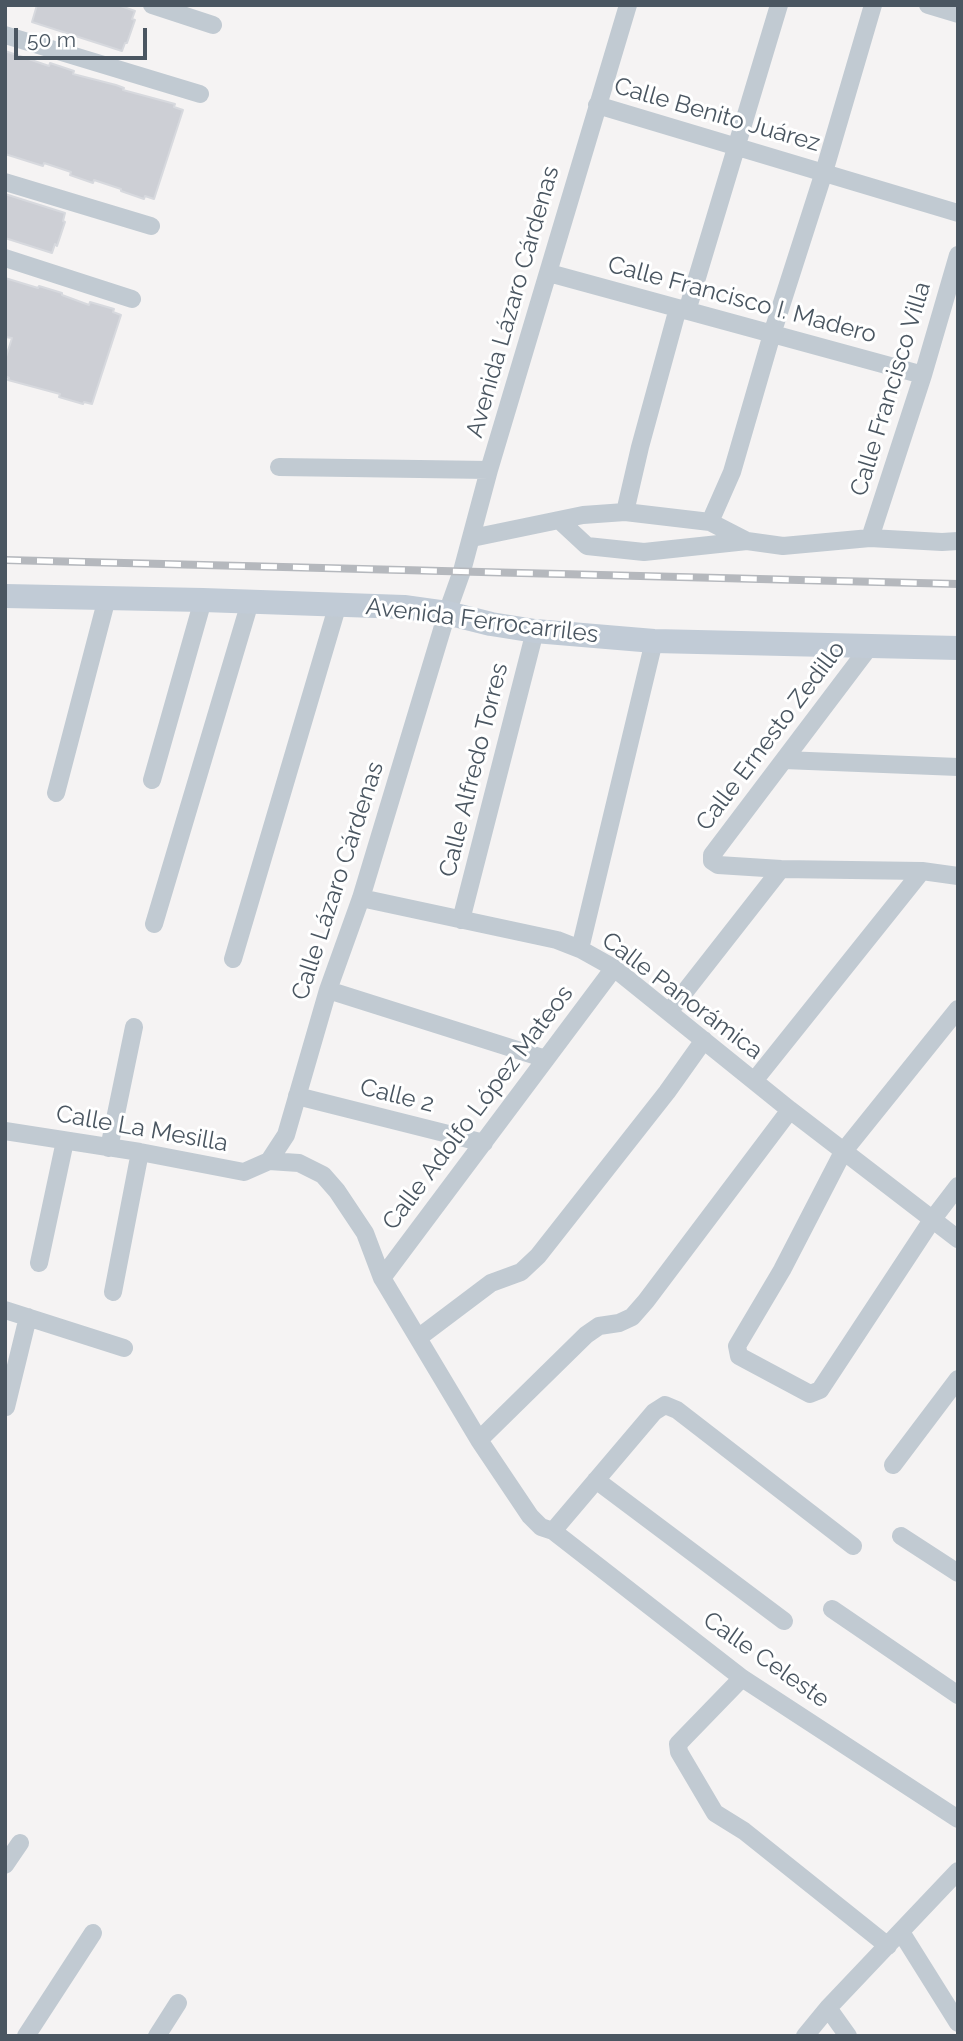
<!DOCTYPE html>
<html>
<head>
<meta charset="utf-8">
<style>
  body { margin:0 }
  #map { position:relative; width:963px; height:2041px; overflow:hidden; background:#f5f3f3; font-family:Raleway,sans-serif }
  canvas { display:block }
  .frame { position:absolute; inset:0; border:7px solid #4a5661; pointer-events:none }
  .scale { position:absolute; left:14px; top:28px; width:133px; height:32px; box-sizing:border-box; border:4px solid #4a5661; border-top:0; padding-left:9px; font-size:21px; line-height:24px; white-space:nowrap; color:#4a5661; -webkit-text-stroke:5px #fff; paint-order:stroke }
</style>
</head>
<body>
<div id="map">
<canvas width="963" height="2041"></canvas>
<div class="frame"></div>
<div class="scale">50 m</div>
</div>
<script>
const g = document.querySelector('canvas').getContext('2d');
g.lineJoin = 'round';
function fill(path, color) { g.fillStyle = color; g.fill(path, 'evenodd'); }
const shape = rows => new Path2D(rows.map(r => 'M' + r).join(''));
function stroke(path, color, width, dash) { g.strokeStyle = color; g.lineWidth = width; g.lineCap = dash ? 'butt' : 'round'; g.setLineDash(dash || []); g.stroke(path); }
function label(font, color, halo, rows, align = 'center') {
  g.font = font + ' Raleway,sans-serif'; g.lineWidth = 6; g.setLineDash([]); g.textBaseline = 'middle'; g.strokeStyle = halo; g.fillStyle = color; for (const [text, x, y, turn = 0] of rows) {
    g.save(); g.translate(x, y); g.rotate((+turn || 0) * Math.PI / 180); g.textAlign = isNaN(turn) ? turn : align; if (halo) g.strokeText(text, 0, 0); g.fillText(text, 0, 0); g.restore();
  }
}
const building = shape([
  [37,5,118,5,135,11,132,19,135,20,127,43,125,43,122,51,32,22,37,5],
  [5,51,49,66,50,63,74,71,73,74,116,85,124,88,123,90,175,104,174,107,183,110,154,199,145,196,144,199,121,191,121,189,94,180,93,183,70,175,71,172,44,163,43,166,5,154,5,51],
  [5,194,65,213,63,221,65,222,57,246,55,244,52,253,5,238,5,194],
  [5,278,38,288,39,286,62,293,62,295,89,305,90,302,114,309,113,312,121,315,92,404,84,402,83,404,59,397,60,394,8,380,9,378,5,376,5,360,12,338,5,337,5,278]
]);
const street = shape([
  [152,5,213,25],
  [928,5,958,14],
  [5,35,200,94],
  [597,105,958,213],
  [5,182,151,226],
  [5,258,132,299],
  [549,273,923,375],
  [687,311,779,5],
  [279,467,489,470],
  [625,512,640,447,678,308],
  [559,520,587,546,644,552,747,541],
  [710,522,732,472,772,334,824,172,873,5],
  [472,538,583,515,625,512,710,522,747,541,783,546,870,538,942,542,958,541],
  [870,538,923,375,958,255],
  [870,646,712,855,712,861,718,865,781,869,922,871,958,876],
  [784,760,958,767],
  [152,780,203,600],
  [56,793,107,598],
  [361,898,557,940,580,949,614,968,790,1110,958,1239],
  [461,920,535,631],
  [154,924,250,602],
  [580,949,654,641],
  [233,959,338,604],
  [328,990,546,1059],
  [958,1009,843,1152,782,1270,737,1346,739,1356,810,1394,820,1390,932,1220,958,1186],
  [669,1012,781,869],
  [754,1081,922,871],
  [297,1096,484,1143],
  [5,1131,140,1152,244,1172,269,1161,299,1163,323,1175,337,1191,365,1233,382,1278,479,1440,530,1516,541,1527,553,1531,742,1678,958,1819],
  [109,1148,134,1027],
  [269,1161,286,1135,328,990,361,898,447,613,462,571,489,470,628,5],
  [39,1263,65,1141],
  [382,1278,614,968],
  [113,1292,140,1152],
  [5,1310,124,1348],
  [418,1338,491,1283,521,1272,538,1256,667,1092,704,1040],
  [6,1407,28,1317],
  [479,1440,586,1335,599,1326,619,1323,632,1317,646,1301,790,1110],
  [893,1465,958,1379],
  [596,1480,784,1621],
  [553,1531,654,1412,665,1405,677,1410,853,1546],
  [901,1536,958,1573],
  [832,1609,958,1695],
  [742,1678,678,1744,679,1752,715,1813,744,1831,888,1946],
  [5,1865,20,1843],
  [901,1932,958,2023],
  [828,2008,848,2036],
  [26,2036,93,1933],
  [157,2036,178,2003],
  [805,2036,828,2008,958,1871]
]);
const secondary = shape([
  [5,596,203,600,404,607,447,613,491,624,535,631,654,641,958,648]
]);
const rail = shape([
  [5,560,958,584]
]);
const streetNames = [
  ["Calle Benito Juárez",717,115,16],
  ["Calle Francisco I. Madero",742,300,15],
  ["Avenida Lázaro Cárdenas",513,302,-74],
  ["Calle Francisco Villa",891,389,-73],
  ["Avenida Ferrocarriles",482,621,7],
  ["Calle Ernesto Zedillo",771,736,-53],
  ["Calle Alfredo Torres",474,770,-76],
  ["Calle Lázaro Cárdenas",338,881,-72],
  ["Calle Panorámica",682,996,37],
  ["Calle 2",397,1096,14],
  ["Calle Adolfo López Mateos",478,1108,-53],
  ["Calle La Mesilla",142,1129,10],
  ["Calle Celeste",766,1660,35]
];
fill(building, '#cdcfd5');
stroke(building, '#d7d9de', 2);
stroke(street, '#c1cad2', 18);
stroke(secondary, '#c1cbd6', 24);
stroke(rail, '#b5b8bd', 8);
stroke(rail, '#fff', 5, [16]);
label('24px', '#4a5661', '#fff', streetNames);
</script>
</body>
</html>
